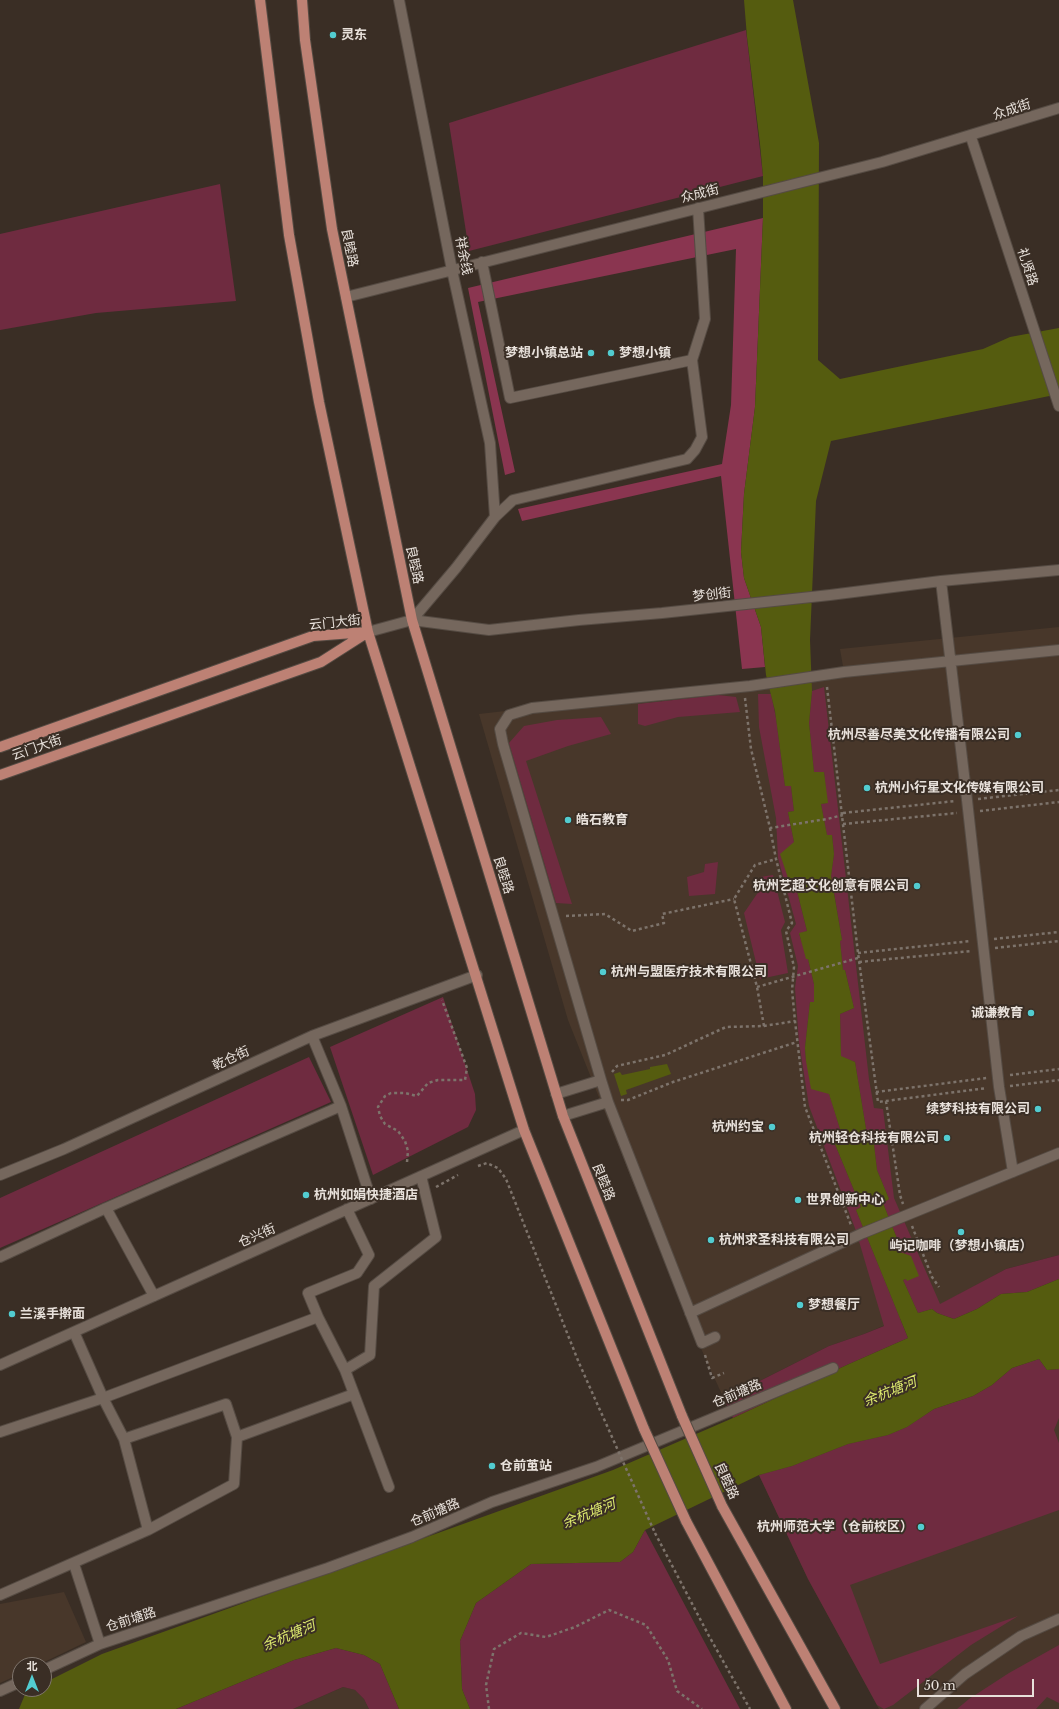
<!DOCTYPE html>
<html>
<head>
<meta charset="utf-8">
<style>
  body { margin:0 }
  #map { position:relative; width:1059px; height:1709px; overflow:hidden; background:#3a2e25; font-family:"Libre Baskerville","Noto Sans SC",serif }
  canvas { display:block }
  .north { position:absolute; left:12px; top:1657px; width:40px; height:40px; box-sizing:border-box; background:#3a2e25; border:1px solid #80766e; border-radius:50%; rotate:0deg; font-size:11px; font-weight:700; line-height:16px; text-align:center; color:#e8e1db }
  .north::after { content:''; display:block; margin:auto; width:14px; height:18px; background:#52ccd0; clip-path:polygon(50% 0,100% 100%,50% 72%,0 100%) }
  .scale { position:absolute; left:917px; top:1679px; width:117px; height:18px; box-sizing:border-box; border:2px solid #e8e1db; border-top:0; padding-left:5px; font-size:12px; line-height:14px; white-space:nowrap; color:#e8e1db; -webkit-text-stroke:3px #3a2e25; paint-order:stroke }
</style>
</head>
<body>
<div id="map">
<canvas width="1059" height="1709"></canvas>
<div class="north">北</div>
<div class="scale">50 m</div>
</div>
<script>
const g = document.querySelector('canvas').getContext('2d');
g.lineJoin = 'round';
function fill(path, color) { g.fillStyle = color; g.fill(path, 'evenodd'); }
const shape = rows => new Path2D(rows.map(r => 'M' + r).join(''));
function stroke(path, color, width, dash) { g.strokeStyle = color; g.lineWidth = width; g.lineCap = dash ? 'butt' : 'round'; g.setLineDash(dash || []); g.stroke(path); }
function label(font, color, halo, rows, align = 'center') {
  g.font = font + ' "Libre Baskerville","Noto Sans SC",serif'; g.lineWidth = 4; g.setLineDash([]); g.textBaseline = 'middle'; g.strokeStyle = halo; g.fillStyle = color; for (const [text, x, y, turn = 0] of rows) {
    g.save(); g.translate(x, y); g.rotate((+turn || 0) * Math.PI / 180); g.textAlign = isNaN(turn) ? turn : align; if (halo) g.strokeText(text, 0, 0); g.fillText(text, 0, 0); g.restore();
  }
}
const built = shape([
  [1059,627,1059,1255,1006,1269,932,1309,900,1319,864,1334,829,1346,724,1399,688,1320,568,1020,479,714,844,672,840,649],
  [1059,1369,1059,1709,879,1709,808,1579,759,1475,1047,1370],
  [64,1592,86,1642,38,1665,20,1665,20,1674,0,1683,0,1604],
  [343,1687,355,1690,364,1699,369,1709,293,1709]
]);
const green = shape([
  [746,30,763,176,469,251,449,123],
  [220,184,236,301,96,313,0,330,0,234],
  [824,687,869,1079,874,1108,883,1109,894,1198,940,1304,1006,1269,1059,1255,1059,1279,1027,1292,1001,1294,977,1309,954,1319,937,1313,932,1309,918,1313,903,1280,906,1279,907,1280,897,1245,898,1241,883,1203,889,1199,877,1170,873,1137,867,1135,855,1062,841,1057,840,1014,854,1008,845,970,843,970,840,941,842,940,831,875,834,854,832,835,827,836,821,804,827,803,824,772,814,772,809,723,812,691],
  [758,694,771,694,776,718,785,786,791,786,794,811,788,812,794,842,795,883,807,931,799,934,808,959,814,984,814,1002,810,1002,805,1048,806,1061,829,1093,841,1132,832,1137,861,1207,856,1210,908,1338,849,1364,733,1418,724,1399,829,1346,864,1334,884,1326,856,1231,809,1106,799,1042,795,988,798,966,790,933,796,924,778,858,776,818,759,727],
  [718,695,736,697,740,712,678,717,645,726,638,724,638,704],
  [601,717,611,734,568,746,526,761,572,904,556,903,509,743,524,726,557,720],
  [718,862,715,894,689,896,687,877,704,872,705,864],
  [773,875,785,922,781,930,788,973,760,979,744,913,761,888,760,877],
  [443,997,475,1094,476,1110,468,1127,373,1175,330,1047],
  [309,1057,331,1102,0,1248,0,1198],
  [1039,1359,1047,1370,1059,1369,1059,1418,1054,1430,1059,1443,1059,1510,850,1585,880,1664,1018,1616,971,1645,893,1705,884,1709,877,1705,808,1579,759,1475,792,1466,848,1444,888,1435,907,1427,934,1409,973,1396,992,1385,1012,1368],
  [645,1530,740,1709,470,1709,462,1689,460,1641,476,1603,531,1564,620,1562,633,1552],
  [1059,1645,1059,1703,1047,1697,1036,1709,957,1709,969,1699,1009,1673],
  [336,1648,364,1655,380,1664,399,1709,369,1709,364,1699,355,1690,343,1687,293,1709,176,1709,294,1660]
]);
const forest = shape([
  [763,218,755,407,744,494,741,552,744,578,761,627,765,667,742,669,721,476,522,521,518,509,722,464,731,405,736,249,478,302,515,472,505,475,468,288]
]);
const water = shape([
  [744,0,793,0,819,143,818,360,840,379,983,349,1010,337,1059,328,1059,394,831,441,816,501,810,640,812,691,809,723,814,772,824,772,828,803,821,804,827,835,832,835,834,854,831,876,842,940,840,941,843,970,845,970,854,1008,840,1014,841,1056,855,1062,867,1135,873,1136,877,1170,889,1199,883,1203,898,1241,897,1245,900,1252,911,1256,919,1276,907,1281,906,1279,903,1280,918,1313,932,1309,937,1313,954,1319,977,1309,1001,1294,1027,1292,1059,1279,1059,1369,1047,1370,1039,1359,1012,1368,992,1385,973,1396,934,1409,907,1427,888,1435,848,1444,792,1466,759,1475,645,1530,633,1552,620,1562,531,1564,476,1603,460,1641,462,1689,470,1709,399,1709,380,1664,364,1655,336,1648,294,1660,176,1709,19,1709,26,1692,31,1689,44,1689,44,1683,102,1654,613,1470,733,1418,849,1364,908,1338,856,1210,861,1207,832,1137,841,1132,829,1094,811,1089,806,1061,805,1048,810,1002,814,1002,814,984,808,959,806,959,799,933,807,931,795,883,790,884,780,854,794,842,788,812,794,811,791,786,785,786,775,711,766,675,761,627,744,578,741,552,744,494,755,407,763,218,763,176,760,144,747,37],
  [667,1064,671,1074,626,1090,627,1094,621,1096,614,1074,620,1072,622,1075,650,1069,650,1067]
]);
const path = shape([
  [827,687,858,953,878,1102,987,1088],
  [745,698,751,749,770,828,827,819,843,815],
  [978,799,1059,790],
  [980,811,1059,802],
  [843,813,955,801],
  [843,824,957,813],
  [770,828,776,859,792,923,786,931,794,967,792,990,795,1021,805,1107,851,1225],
  [566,916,605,914,632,931,664,923,662,914,734,899],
  [994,939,1059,932],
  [995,948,1059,941],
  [858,953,971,941],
  [859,962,972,951],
  [757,987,858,958],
  [764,1026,757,987,734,899,755,865,776,859],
  [612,1072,617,1066,665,1055,726,1027,764,1026,795,1021],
  [1010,1075,1059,1069],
  [1010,1086,1059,1080],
  [876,1092,987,1078],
  [621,1100,628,1100,673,1082,797,1042],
  [886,1101,900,1195,903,1204],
  [407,1162,408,1151,405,1141,398,1131,385,1124,380,1116,378,1107,385,1096,391,1093,405,1093,417,1096,428,1083,438,1080,465,1080,467,1068,442,1000],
  [478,1166,487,1163,498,1168,506,1179,579,1363,616,1446],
  [436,1187,458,1175],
  [912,1226,932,1277,939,1287],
  [705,1355,712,1378,724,1373],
  [655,1533,709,1636,750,1709],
  [489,1709,486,1685,494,1649,521,1633,546,1637,575,1627,609,1610,646,1625,668,1660,677,1691,702,1709]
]);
const minor = shape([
  [399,0,452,270,490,443,495,517],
  [971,137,1059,406],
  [482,262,510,398,692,360],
  [346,297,882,162,1059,108],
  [941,581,967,800,999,1087,1013,1172],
  [412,620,456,568,495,517,513,500,687,459,695,450,702,437,692,360,705,319,698,208],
  [368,632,412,620,489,630,579,620,662,613,830,595,941,581,1059,570],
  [312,1036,341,1106,371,1199],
  [601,1080,608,1102],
  [556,1094,601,1080,503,744,500,729,509,715,532,708,750,686,844,672,1059,650],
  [563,1116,608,1102,702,1343,715,1337],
  [0,1175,64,1149,312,1036,477,975],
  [106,1208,154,1296],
  [0,1257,106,1208,341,1106],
  [690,1313,863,1233,1059,1153],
  [318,1317,345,1370],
  [74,1332,103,1398,124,1439,226,1404,237,1437,354,1394],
  [0,1365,524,1130],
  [0,1432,103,1398,318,1317,308,1293,357,1273,369,1255,347,1209],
  [124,1439,148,1530],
  [389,1487,345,1370,370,1355,374,1286,436,1237,421,1176],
  [74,1564,100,1644],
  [0,1595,148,1530,234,1484,237,1437],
  [44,1670,100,1644,328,1568,412,1537,492,1502,596,1467,833,1368],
  [0,1691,20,1682],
  [925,1709,965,1674,1021,1636,1059,1619]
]);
const major = shape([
  [260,0,289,235,319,402,368,632,524,1130,644,1429],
  [302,0,305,40,332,229,412,620,563,1116,682,1416],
  [0,747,313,636,366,632],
  [0,775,321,662,368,632],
  [722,1506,835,1709],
  [686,1521,786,1709]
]);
const pathBridge = shape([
  [616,1446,655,1533]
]);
const majorBridge = shape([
  [682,1416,722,1506],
  [644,1429,686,1521]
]);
const markers = [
  [333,35,4,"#52ccd0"],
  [591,353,4,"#52ccd0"],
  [611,353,4,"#52ccd0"],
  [1018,735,4,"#52ccd0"],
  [867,788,4,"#52ccd0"],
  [568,820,4,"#52ccd0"],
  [917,886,4,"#52ccd0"],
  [603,972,4,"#52ccd0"],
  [1031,1013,4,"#52ccd0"],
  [1038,1109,4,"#52ccd0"],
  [772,1127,4,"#52ccd0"],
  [947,1138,4,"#52ccd0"],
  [306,1195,4,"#52ccd0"],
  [798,1200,4,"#52ccd0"],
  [961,1232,4,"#52ccd0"],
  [711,1240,4,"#52ccd0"],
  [800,1305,4,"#52ccd0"],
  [12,1314,4,"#52ccd0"],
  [492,1466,4,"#52ccd0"],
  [921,1527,4,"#52ccd0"]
];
const poiNames = [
  ["灵东",341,35],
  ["梦想小镇总站",583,353,"right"],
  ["梦想小镇",619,353],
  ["杭州尽善尽美文化传播有限公司",1010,735,"right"],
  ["杭州小行星文化传媒有限公司",875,788],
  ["皓石教育",576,820],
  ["杭州艺超文化创意有限公司",909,886,"right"],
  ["杭州与盟医疗技术有限公司",611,972],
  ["诚谦教育",1023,1013,"right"],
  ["续梦科技有限公司",1030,1109,"right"],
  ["杭州约宝",764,1127,"right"],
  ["杭州轻仓科技有限公司",939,1138,"right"],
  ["杭州如娟快捷酒店",314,1195],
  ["世界创新中心",806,1200],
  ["杭州求圣科技有限公司",719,1240],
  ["屿记咖啡（梦想小镇店）",961,1246,"center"],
  ["梦想餐厅",808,1305],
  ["兰溪手擀面",20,1314],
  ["仓前茧站",500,1466],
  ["杭州师范大学（仓前校区）",913,1527,"right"]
];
const streetNames = [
  ["众成街",1012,110,-18],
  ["众成街",700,194,-14],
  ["良睦路",349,248,79],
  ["祥余线",463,256,79],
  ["礼贤路",1027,267,72],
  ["良睦路",414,565,78],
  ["梦创街",712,595,-6],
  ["云门大街",335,623,-6],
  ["云门大街",37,748,-19],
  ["良睦路",503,875,73],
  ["乾仓街",231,1059,-25],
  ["良睦路",603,1182,68],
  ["仓兴街",257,1236,-24],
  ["仓前塘路",737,1394,-23],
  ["良睦路",726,1481,65],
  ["仓前塘路",435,1513,-23],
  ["仓前塘路",131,1620,-18]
];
const waterNames = [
  ["余杭塘河",890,1392,-22],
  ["余杭塘河",589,1514,-22],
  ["余杭塘河",289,1636,-23]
];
fill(built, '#48372a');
fill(green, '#6f2b40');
fill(forest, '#8a3550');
fill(water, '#555c0f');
stroke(minor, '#554b43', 12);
stroke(major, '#554b43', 12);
stroke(path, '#7d736b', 2.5, [3, 3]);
stroke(minor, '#75675d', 10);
stroke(major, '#bd8174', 10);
stroke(majorBridge, '#554b43', 12, []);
stroke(pathBridge, '#7d736b', 2.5, [3, 3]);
stroke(majorBridge, '#bd8174', 10);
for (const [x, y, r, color] of markers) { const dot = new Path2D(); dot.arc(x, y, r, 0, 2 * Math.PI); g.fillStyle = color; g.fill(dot); stroke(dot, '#3a2e25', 1.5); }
label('bold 13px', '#e8e1db', '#3a2e25', poiNames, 'left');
label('13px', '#e8e1db', '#3a2e25', streetNames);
label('italic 14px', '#dce96d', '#3a2e25', waterNames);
</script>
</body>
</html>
